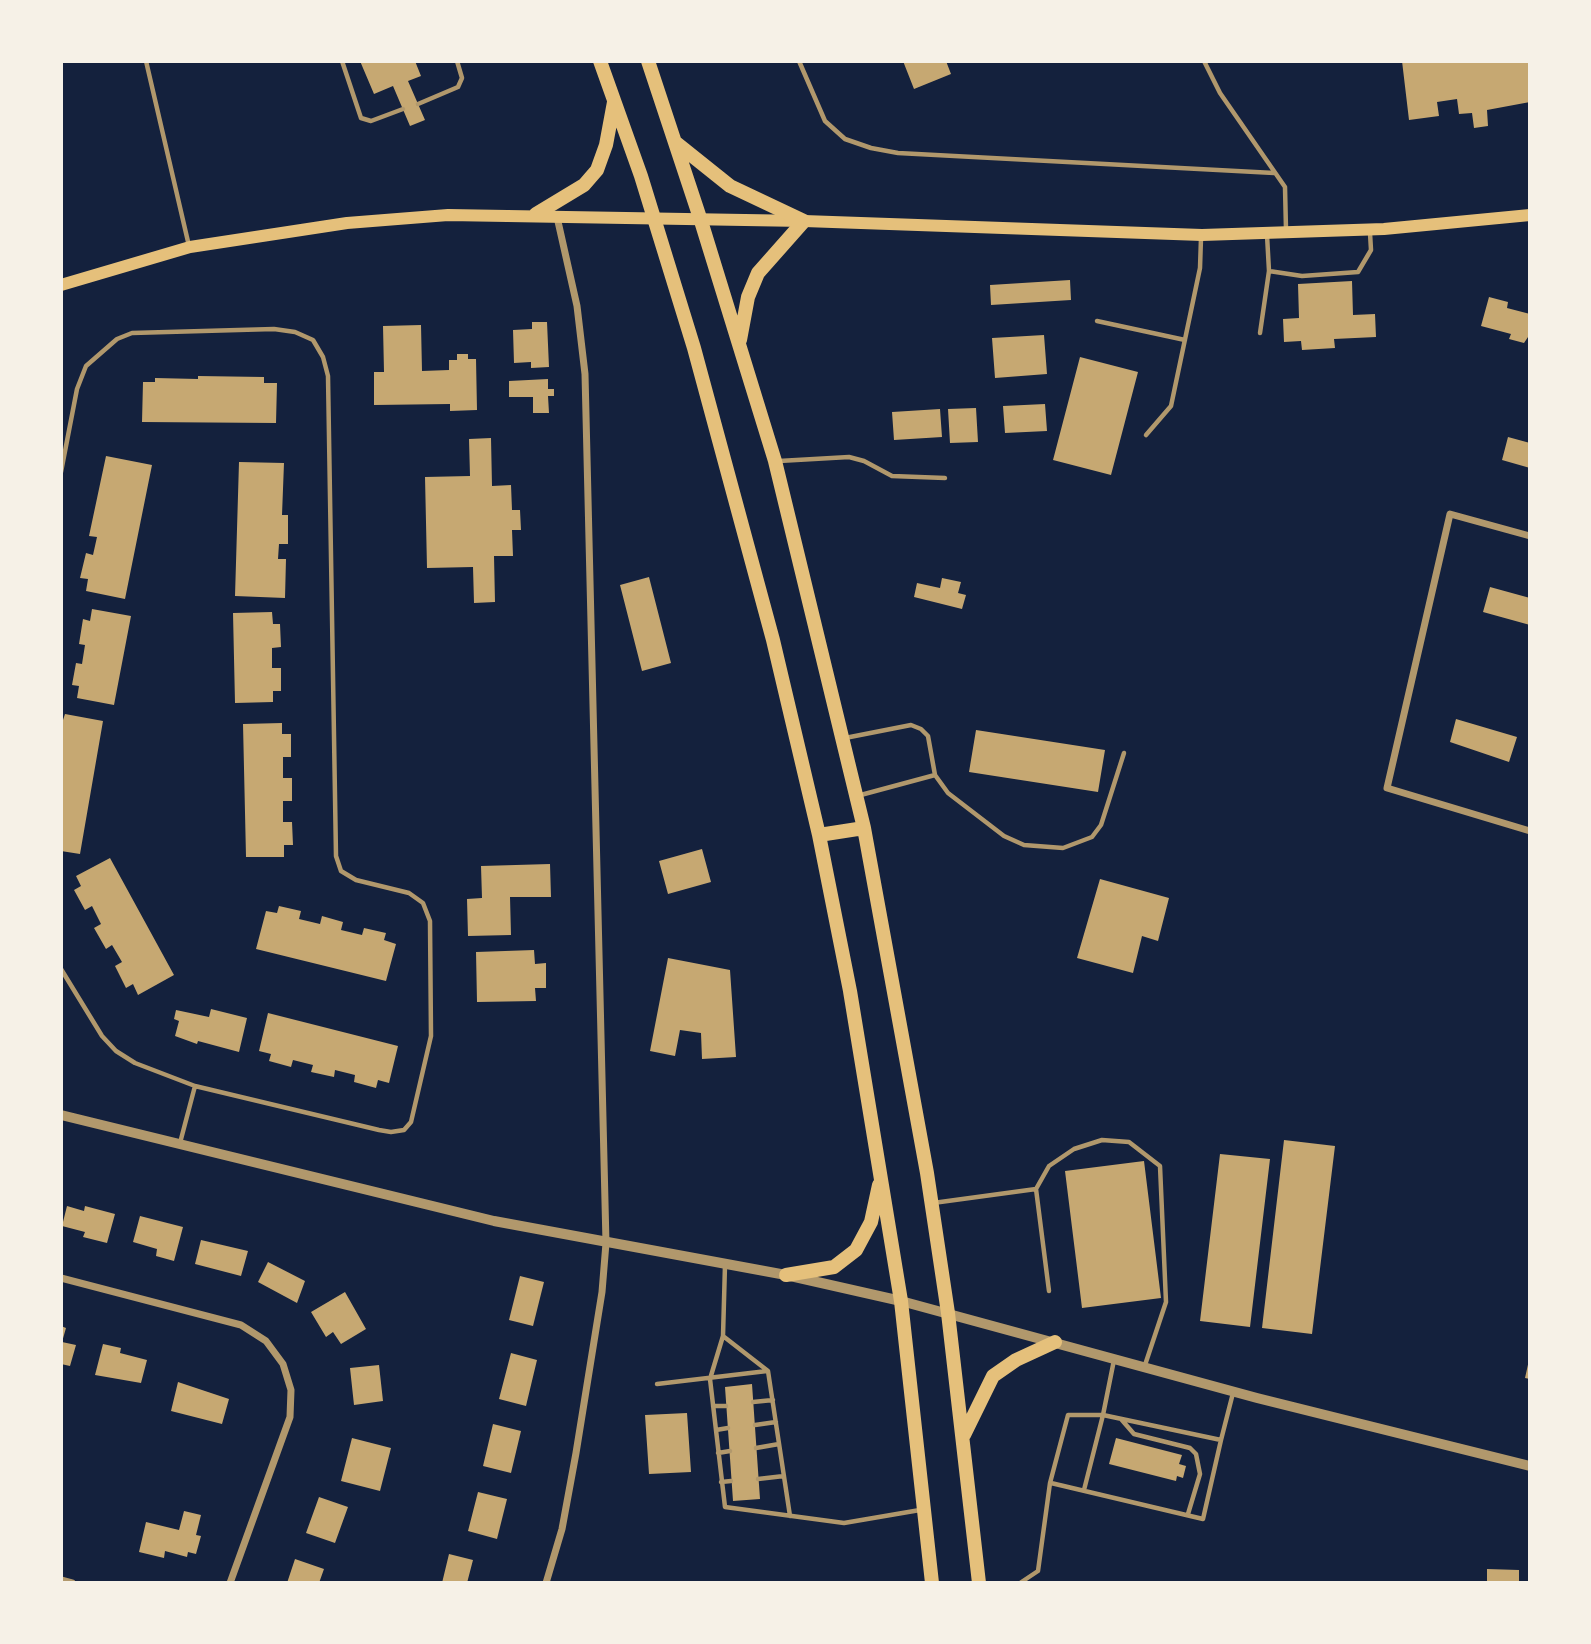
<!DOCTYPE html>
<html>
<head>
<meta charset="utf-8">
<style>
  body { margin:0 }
  #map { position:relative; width:1591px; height:1644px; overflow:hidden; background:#14213d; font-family:"Libre Baskerville",serif }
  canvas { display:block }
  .frame { position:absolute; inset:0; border:63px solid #f6f1e7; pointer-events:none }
</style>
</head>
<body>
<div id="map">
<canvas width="1591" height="1644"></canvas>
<div class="frame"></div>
</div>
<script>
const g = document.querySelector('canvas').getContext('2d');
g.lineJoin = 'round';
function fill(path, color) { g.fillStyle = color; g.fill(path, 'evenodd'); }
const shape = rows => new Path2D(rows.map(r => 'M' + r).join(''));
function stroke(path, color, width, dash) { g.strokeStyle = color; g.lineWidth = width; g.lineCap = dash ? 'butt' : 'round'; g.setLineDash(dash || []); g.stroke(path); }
const building = shape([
  [360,61,415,61,421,76,408,81,425,120,410,126,393,86,374,94],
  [903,61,946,61,951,74,914,89],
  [1402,61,1530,61,1530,102,1487,110,1488,126,1474,128,1472,113,1459,114,1457,99,1437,102,1439,116,1409,120],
  [1070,280,1071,300,991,305,990,285],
  [1352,281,1353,315,1375,314,1376,337,1334,339,1335,348,1302,350,1301,341,1284,342,1283,319,1299,318,1298,284],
  [1489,297,1508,302,1507,308,1530,314,1530,334,1524,343,1509,339,1511,334,1481,326],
  [532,322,547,322,549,367,531,368,531,362,514,363,513,330,532,329],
  [421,325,422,371,449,370,449,360,457,360,457,354,468,354,468,359,476,359,477,410,450,411,450,404,374,405,374,372,384,372,383,326],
  [1044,335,1047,374,995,378,992,338],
  [1080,357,1138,372,1111,475,1053,460],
  [198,376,264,377,264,383,277,383,276,423,142,422,143,382,155,382,155,378,198,379],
  [548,379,548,389,554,389,554,396,548,396,549,413,533,413,533,397,509,397,509,381],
  [1045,404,1047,431,1005,433,1003,406],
  [976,408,978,442,950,443,948,409],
  [940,409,942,437,894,440,892,412],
  [1508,437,1530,443,1530,468,1502,460],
  [491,438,492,486,511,485,512,510,520,510,521,530,512,530,513,556,494,556,495,602,474,603,473,567,427,568,425,477,470,476,469,439],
  [106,456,152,465,125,599,86,591,88,579,80,578,86,553,93,555,97,537,89,536],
  [239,462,284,463,282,515,288,515,288,544,279,544,278,559,286,559,285,598,235,596],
  [649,577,671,663,642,671,620,585],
  [942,578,961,582,958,593,966,595,962,609,914,597,917,583,940,588],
  [1490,587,1530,598,1530,625,1483,612],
  [92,609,131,616,114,705,77,698,79,686,72,685,76,663,82,664,85,645,79,644,83,619,90,621],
  [272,612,273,624,280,624,281,647,272,648,272,668,281,668,281,691,273,691,273,702,235,703,233,613],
  [65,714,103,721,80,854,61,851,61,726],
  [1456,719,1517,737,1509,762,1450,742],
  [282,723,282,734,291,734,291,757,283,757,283,778,292,778,292,801,283,801,283,822,292,822,293,845,284,845,284,857,246,857,243,724],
  [976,730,1105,750,1098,792,969,772],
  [702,849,711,882,668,894,659,861],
  [110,858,174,975,138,995,133,984,126,988,115,966,122,962,112,945,106,949,94,928,101,924,92,906,85,910,74,890,81,886,76,876],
  [550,864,551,897,510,897,511,935,468,936,467,899,482,898,481,866],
  [1100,879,1169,898,1158,941,1142,936,1133,973,1077,958],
  [279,906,301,911,299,919,320,924,322,916,343,922,341,930,362,935,364,928,386,933,384,940,396,944,386,981,256,949,266,911,277,913],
  [534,950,535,964,546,963,546,988,535,988,536,1001,477,1002,476,952],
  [668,958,730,970,736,1057,702,1059,701,1033,680,1030,675,1056,650,1051],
  [211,1009,247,1018,239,1052,198,1041,197,1044,175,1036,179,1021,174,1019,176,1010,209,1017],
  [268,1013,398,1046,389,1083,378,1080,376,1088,354,1082,355,1075,335,1070,334,1077,311,1072,313,1065,293,1060,291,1067,269,1061,271,1054,259,1051],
  [1284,1140,1335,1146,1312,1334,1262,1328],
  [1220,1154,1270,1159,1250,1327,1200,1321],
  [1144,1161,1161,1298,1082,1308,1065,1171],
  [67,1206,84,1211,85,1206,115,1214,107,1243,83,1237,85,1232,62,1226],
  [140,1216,183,1227,174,1261,156,1256,157,1249,133,1242],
  [201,1240,248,1251,241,1276,195,1264],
  [268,1262,305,1281,297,1303,258,1282],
  [520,1276,544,1282,533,1326,509,1320],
  [345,1292,366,1329,341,1344,333,1332,326,1337,311,1312],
  [61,1326,66,1328,62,1342,76,1345,70,1366,61,1364],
  [103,1344,121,1348,120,1353,147,1360,141,1383,95,1375],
  [511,1353,537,1360,526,1406,499,1399],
  [1529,1360,1530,1360,1530,1379,1525,1378],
  [379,1365,383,1401,354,1405,350,1368],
  [178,1382,229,1399,222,1424,171,1411],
  [752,1384,760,1499,733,1501,725,1387],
  [687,1413,691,1472,649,1474,645,1415],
  [493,1424,521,1431,511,1473,483,1466],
  [352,1438,391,1448,380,1491,341,1481],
  [1116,1438,1182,1455,1179,1464,1186,1466,1183,1478,1177,1476,1176,1481,1109,1464],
  [478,1492,507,1499,497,1539,468,1531],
  [319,1497,348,1507,335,1543,306,1533],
  [184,1511,201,1515,196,1535,201,1536,196,1554,188,1552,187,1557,165,1551,164,1558,139,1552,146,1522,179,1530],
  [449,1554,473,1560,467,1583,442,1583],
  [295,1559,324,1569,319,1583,287,1583],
  [1487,1569,1519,1570,1519,1583,1487,1583]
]);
const service = shape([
  [146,61,189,246],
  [342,61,361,118,371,121,403,109],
  [799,61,825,121,845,139,871,148,898,153,1274,173],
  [1204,61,1220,93,1285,187,1286,230],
  [418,104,458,87,462,78,457,61],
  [1269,271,1302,276,1358,272,1371,250,1370,233],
  [1097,321,1185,340],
  [1260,333,1269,271,1267,235],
  [1146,435,1171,406,1200,268,1201,238],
  [779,461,849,457,864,461,892,476,945,478],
  [61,472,77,389,86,366,117,339,132,333,274,329,295,332,313,340,323,357,328,376,336,856,341,871,356,880,409,893,423,903,430,921,431,1036,411,1122,404,1130,391,1132,379,1130,195,1086,135,1063,116,1051,102,1036,61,969],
  [845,738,911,725,921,729,928,736,935,775,857,796],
  [935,775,948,793,1004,836,1024,845,1063,848,1092,837,1101,825,1124,753],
  [180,1143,195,1086],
  [1036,1189,1049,1166,1074,1149,1102,1140,1129,1142,1160,1166,1166,1302,1145,1365],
  [933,1203,1036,1189,1049,1291],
  [725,1265,723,1336,710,1379,725,1507,844,1523,920,1510],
  [723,1336,768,1371,790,1516],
  [657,1384,767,1371],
  [753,1402,773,1400],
  [713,1406,726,1406],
  [1121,1419,1134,1434,1190,1448,1196,1454,1200,1474,1188,1514],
  [755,1425,776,1422],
  [716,1430,728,1428],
  [756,1448,779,1444],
  [718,1453,730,1451],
  [758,1479,784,1476],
  [721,1482,731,1481],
  [1051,1483,1203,1519,1221,1440],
  [1084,1490,1103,1415,1221,1440,1233,1393],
  [1020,1583,1038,1571,1050,1483,1068,1415,1103,1415,1114,1360]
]);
const minor = shape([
  [1530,536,1450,514,1387,788,1530,831],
  [61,1278,241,1325,266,1341,283,1364,291,1390,290,1417,230,1583],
  [61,1580,72,1583],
  [546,1583,562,1529,576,1453,602,1292,606,1243,585,374,577,306,557,217]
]);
const tertiary = shape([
  [61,1115,494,1221,786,1275,901,1301,1257,1398,1530,1466]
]);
const secondary = shape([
  [61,285,190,247,347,223,448,215,804,221,1202,235,1384,229,1530,215]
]);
const trunk = shape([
  [600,61,641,176,694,348,773,640,819,835,850,991,901,1301,932,1583],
  [648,61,701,221,775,461,864,828,927,1173,948,1313,979,1583],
  [675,142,730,186,804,221,758,273,748,297,740,340],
  [536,214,584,185,597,170,606,145,614,102],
  [819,835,864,828],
  [786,1275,834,1267,856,1250,871,1222,879,1185],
  [964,1435,993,1376,1016,1360,1055,1342]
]);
fill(building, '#c6a872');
stroke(service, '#b1986c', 4.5);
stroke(minor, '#b1986c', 7);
stroke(tertiary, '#b1986c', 10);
stroke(secondary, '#e5c07b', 12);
stroke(trunk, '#e5c07b', 14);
</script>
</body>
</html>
